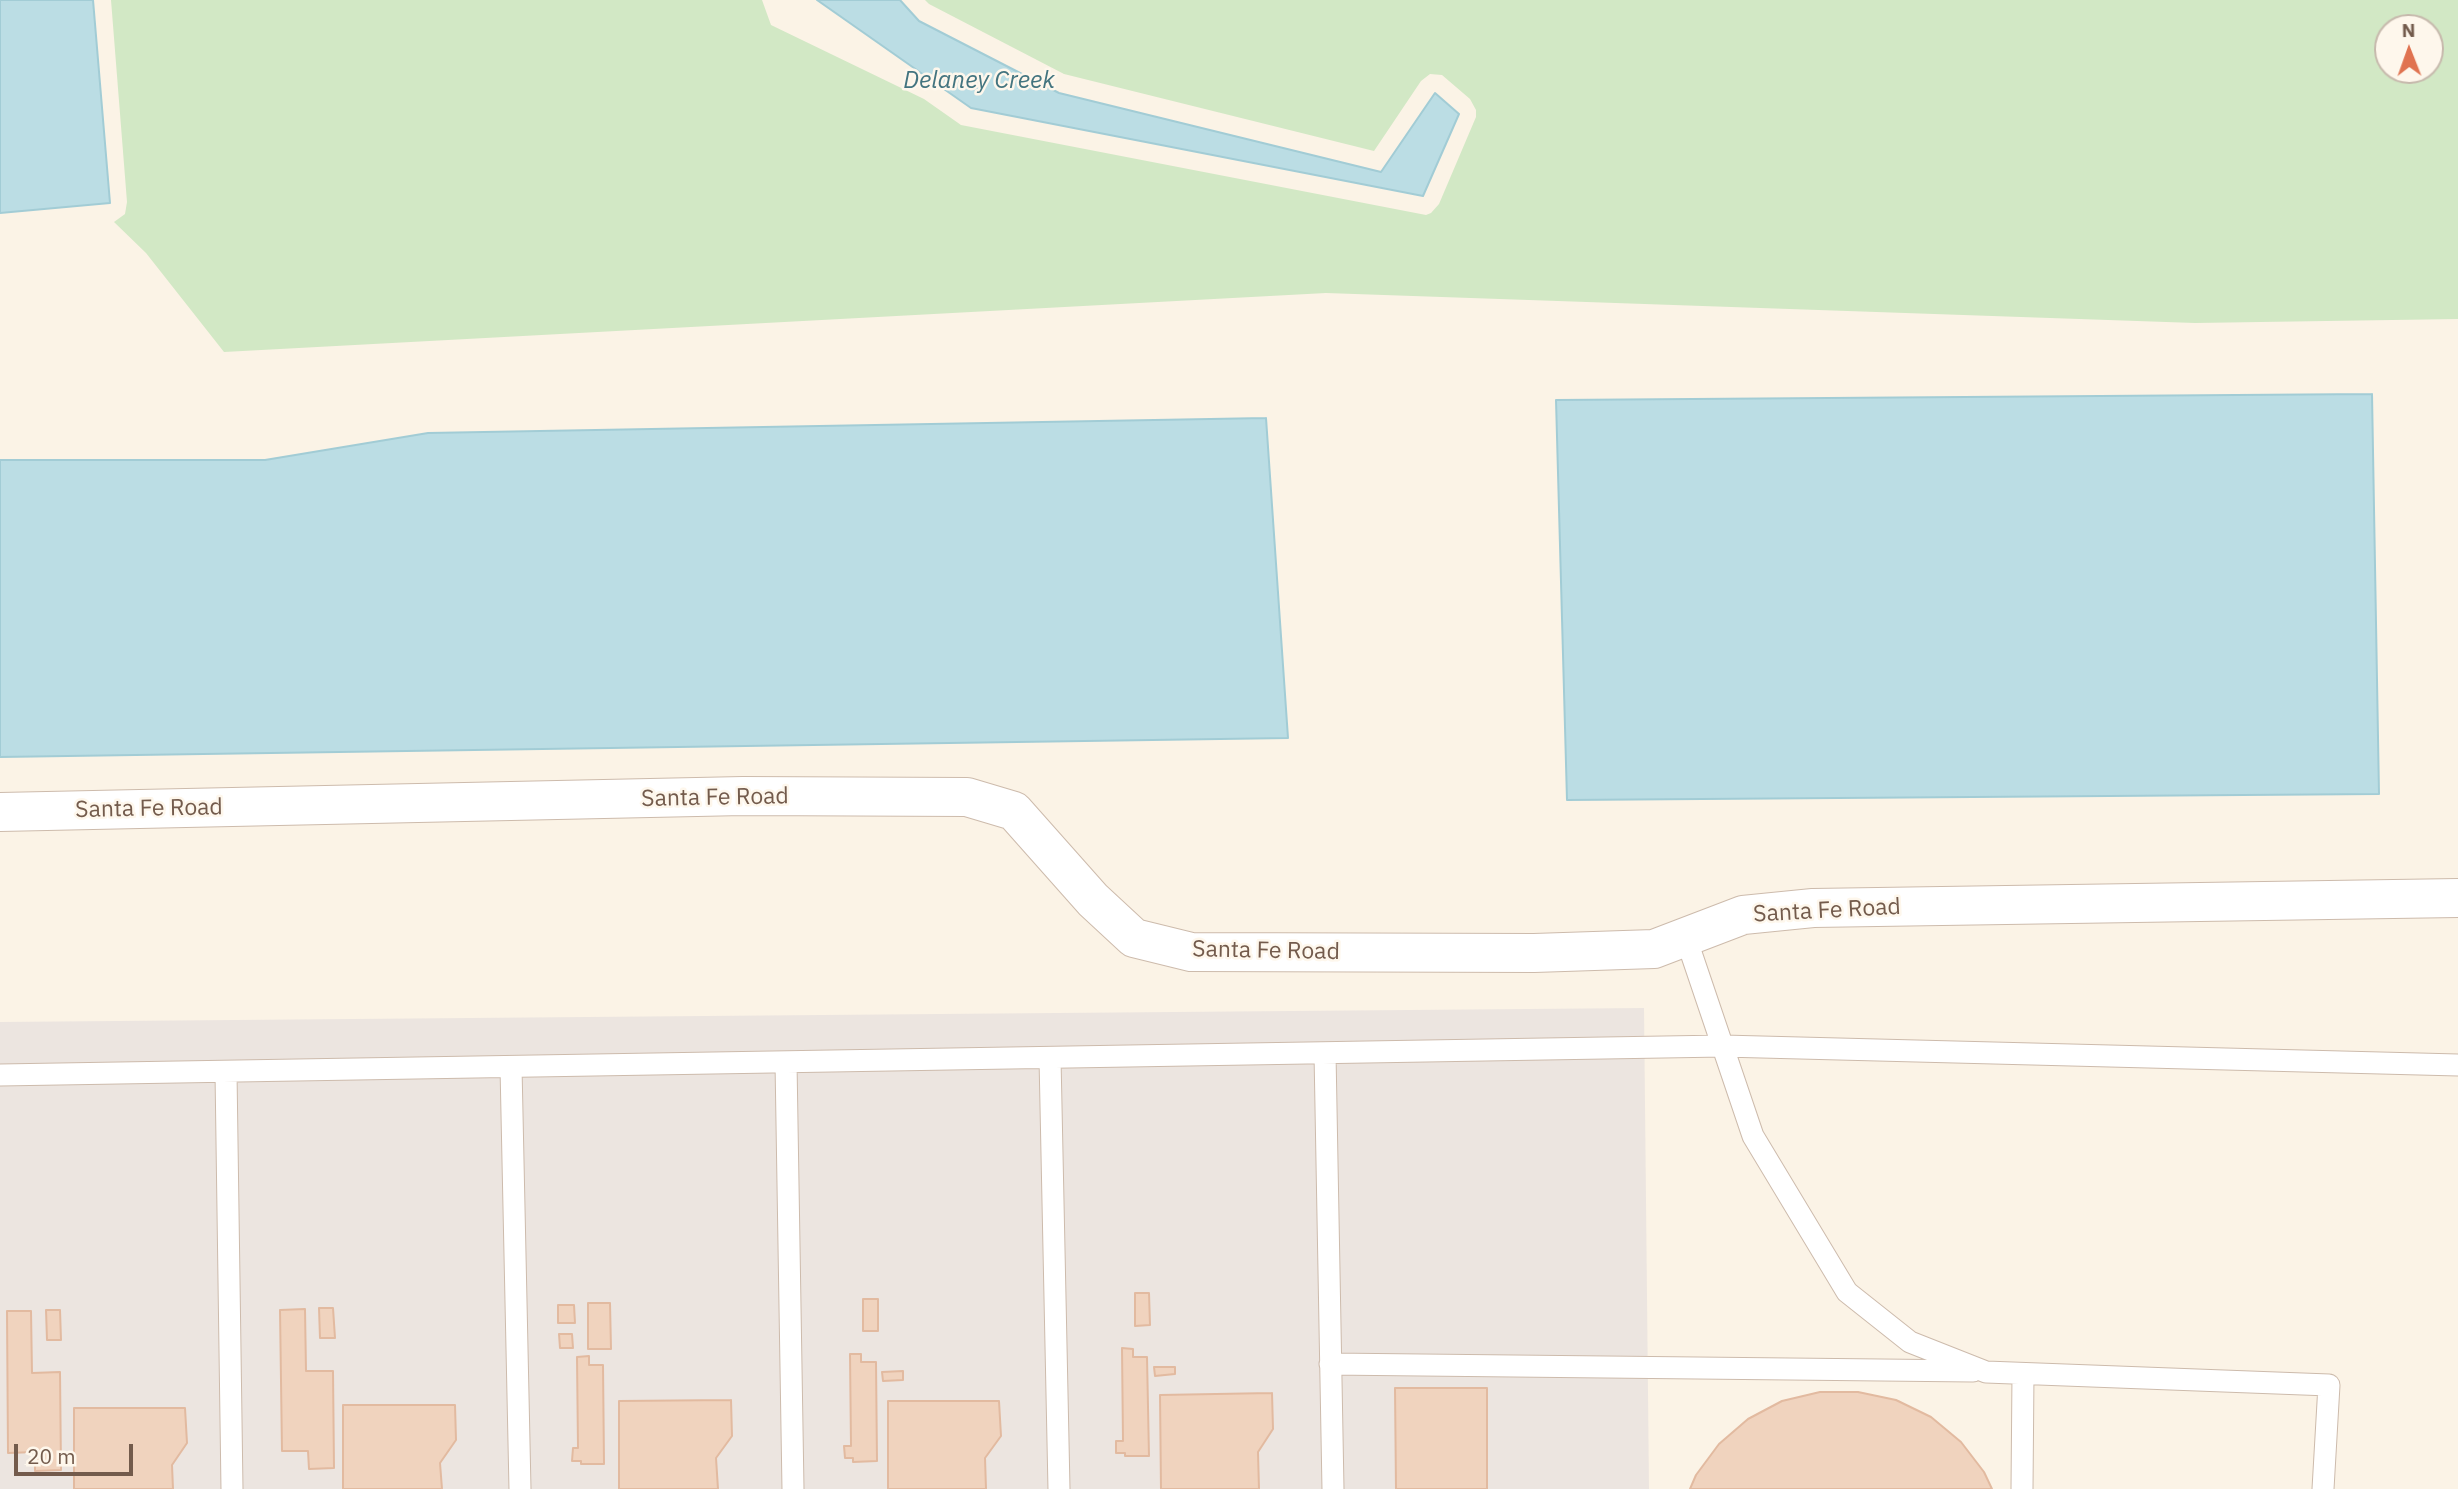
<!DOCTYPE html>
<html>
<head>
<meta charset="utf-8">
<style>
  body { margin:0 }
  #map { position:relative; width:2458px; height:1489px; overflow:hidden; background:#fbf3e6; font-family:"IBM Plex Sans",sans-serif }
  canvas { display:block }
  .north { position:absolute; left:2374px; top:14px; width:70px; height:70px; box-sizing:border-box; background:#fef7ec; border:2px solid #c6b9ac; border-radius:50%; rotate:359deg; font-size:19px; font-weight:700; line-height:28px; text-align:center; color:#735b4c }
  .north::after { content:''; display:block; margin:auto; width:24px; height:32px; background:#e07350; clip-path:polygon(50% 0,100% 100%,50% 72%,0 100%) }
  .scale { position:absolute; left:14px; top:1444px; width:119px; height:32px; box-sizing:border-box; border:4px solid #735b4c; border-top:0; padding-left:9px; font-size:21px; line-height:24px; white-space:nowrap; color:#735b4c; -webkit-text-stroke:5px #fef7ec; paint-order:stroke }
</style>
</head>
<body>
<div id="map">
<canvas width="2458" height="1489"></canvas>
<div class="north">N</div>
<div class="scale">20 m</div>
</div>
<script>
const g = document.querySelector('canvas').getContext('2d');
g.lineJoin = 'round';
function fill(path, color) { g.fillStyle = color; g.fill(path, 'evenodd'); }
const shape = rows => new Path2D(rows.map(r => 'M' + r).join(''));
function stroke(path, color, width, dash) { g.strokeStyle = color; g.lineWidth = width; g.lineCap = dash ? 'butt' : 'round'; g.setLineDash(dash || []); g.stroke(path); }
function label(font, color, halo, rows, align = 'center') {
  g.font = font + ' "IBM Plex Sans",sans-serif'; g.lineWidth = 5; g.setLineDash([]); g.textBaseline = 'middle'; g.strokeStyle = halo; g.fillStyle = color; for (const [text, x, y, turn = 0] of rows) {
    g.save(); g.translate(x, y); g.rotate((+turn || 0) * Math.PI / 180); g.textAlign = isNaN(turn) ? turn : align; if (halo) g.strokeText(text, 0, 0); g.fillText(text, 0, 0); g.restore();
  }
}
const industrial = shape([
  [1644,1008,1649,1489,0,1489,0,1022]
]);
const green = shape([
  [111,0,762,0,771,25,924,99,961,125,1426,215,1431,213,1439,204,1476,117,1476,110,1470,99,1442,75,1430,74,1421,81,1374,151,1064,74,929,4,925,0,2458,0,2458,319,2195,323,1326,293,224,352,146,253,114,222,125,214,127,202],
  [2430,28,2430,70,2388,70,2388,28]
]);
const water = shape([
  [0,0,93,0,110,203,0,213,0,0],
  [817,0,900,0,919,21,1059,93,1381,172,1435,93,1459,114,1423,196,971,108,817,0],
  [2372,394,2379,794,1567,800,1556,400,2372,394],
  [1266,418,1288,738,0,757,0,460,265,460,428,433,1266,418]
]);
const building = shape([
  [1135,1293,1149,1293,1150,1325,1135,1326,1135,1293],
  [863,1299,878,1299,878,1331,863,1331,863,1299],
  [588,1303,610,1303,611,1349,588,1349,588,1303],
  [558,1305,574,1305,575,1323,558,1323,558,1305],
  [319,1308,333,1308,335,1338,320,1338,319,1308],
  [305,1309,306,1371,333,1371,334,1468,309,1469,308,1451,282,1451,280,1310,305,1309],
  [46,1310,60,1310,61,1340,47,1340,46,1310],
  [7,1311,31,1311,32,1373,60,1372,61,1470,35,1471,35,1452,8,1453,7,1311],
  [559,1334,572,1334,573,1348,560,1348,559,1334],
  [1122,1348,1133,1349,1133,1357,1147,1357,1149,1456,1125,1456,1125,1453,1116,1453,1116,1441,1123,1441,1122,1348],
  [850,1354,861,1354,861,1362,876,1362,877,1461,853,1462,853,1458,845,1458,844,1446,851,1446,850,1354],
  [589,1356,589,1365,603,1365,604,1464,581,1464,581,1461,572,1461,573,1448,578,1448,577,1357,589,1356],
  [1154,1367,1175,1367,1175,1374,1155,1376,1154,1367],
  [903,1371,903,1380,883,1381,882,1372,903,1371],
  [1395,1388,1487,1388,1487,1489,1396,1489,1395,1388],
  [1820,1392,1858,1392,1896,1400,1931,1417,1961,1442,1984,1472,1992,1489,1690,1489,1696,1475,1719,1444,1748,1419,1782,1401,1820,1392],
  [1272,1393,1273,1429,1258,1452,1259,1489,1161,1489,1160,1395,1272,1393],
  [731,1400,732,1436,716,1458,718,1489,619,1489,619,1401,731,1400],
  [888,1401,999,1401,1001,1436,985,1458,986,1489,888,1489,888,1401],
  [343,1405,455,1405,456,1440,440,1463,442,1489,343,1489,343,1405],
  [74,1408,185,1408,187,1443,172,1465,173,1489,74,1489,74,1408]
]);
const lane = shape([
  [1686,938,1753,1136,1847,1292,1910,1342,1986,1372,2329,1385,2323,1489],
  [1325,1053,1333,1489],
  [1050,1058,1059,1489],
  [786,1062,793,1489],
  [511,1067,520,1489],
  [226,1072,232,1489],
  [0,1075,1723,1046,2458,1065],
  [1330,1364,1973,1371],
  [2022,1489,2023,1374]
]);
const street = shape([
  [0,812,743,796,967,797,1014,811,1093,900,1134,938,1191,952,1534,953,1654,949,1743,915,1813,908,2458,898]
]);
const streetNames = [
  ["Santa Fe Road",715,798,-1],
  ["Santa Fe Road",149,809,-1],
  ["Santa Fe Road",1827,911,-3],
  ["Santa Fe Road",1266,951,1]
];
const waterNames = [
  ["Delaney Creek",979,81]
];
fill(industrial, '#ece5e0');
fill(green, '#d2e8c5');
fill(water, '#bbdde4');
stroke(water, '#a2ccd5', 2);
fill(building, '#f0d3be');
stroke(building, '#e2baa0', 2);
stroke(lane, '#cdbbac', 23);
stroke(street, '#cdbbac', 40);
stroke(lane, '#fff', 21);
stroke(street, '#fff', 38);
label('23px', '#735b4c', '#fef7ec', streetNames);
label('italic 24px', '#43747f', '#fef7ec', waterNames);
</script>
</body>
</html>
